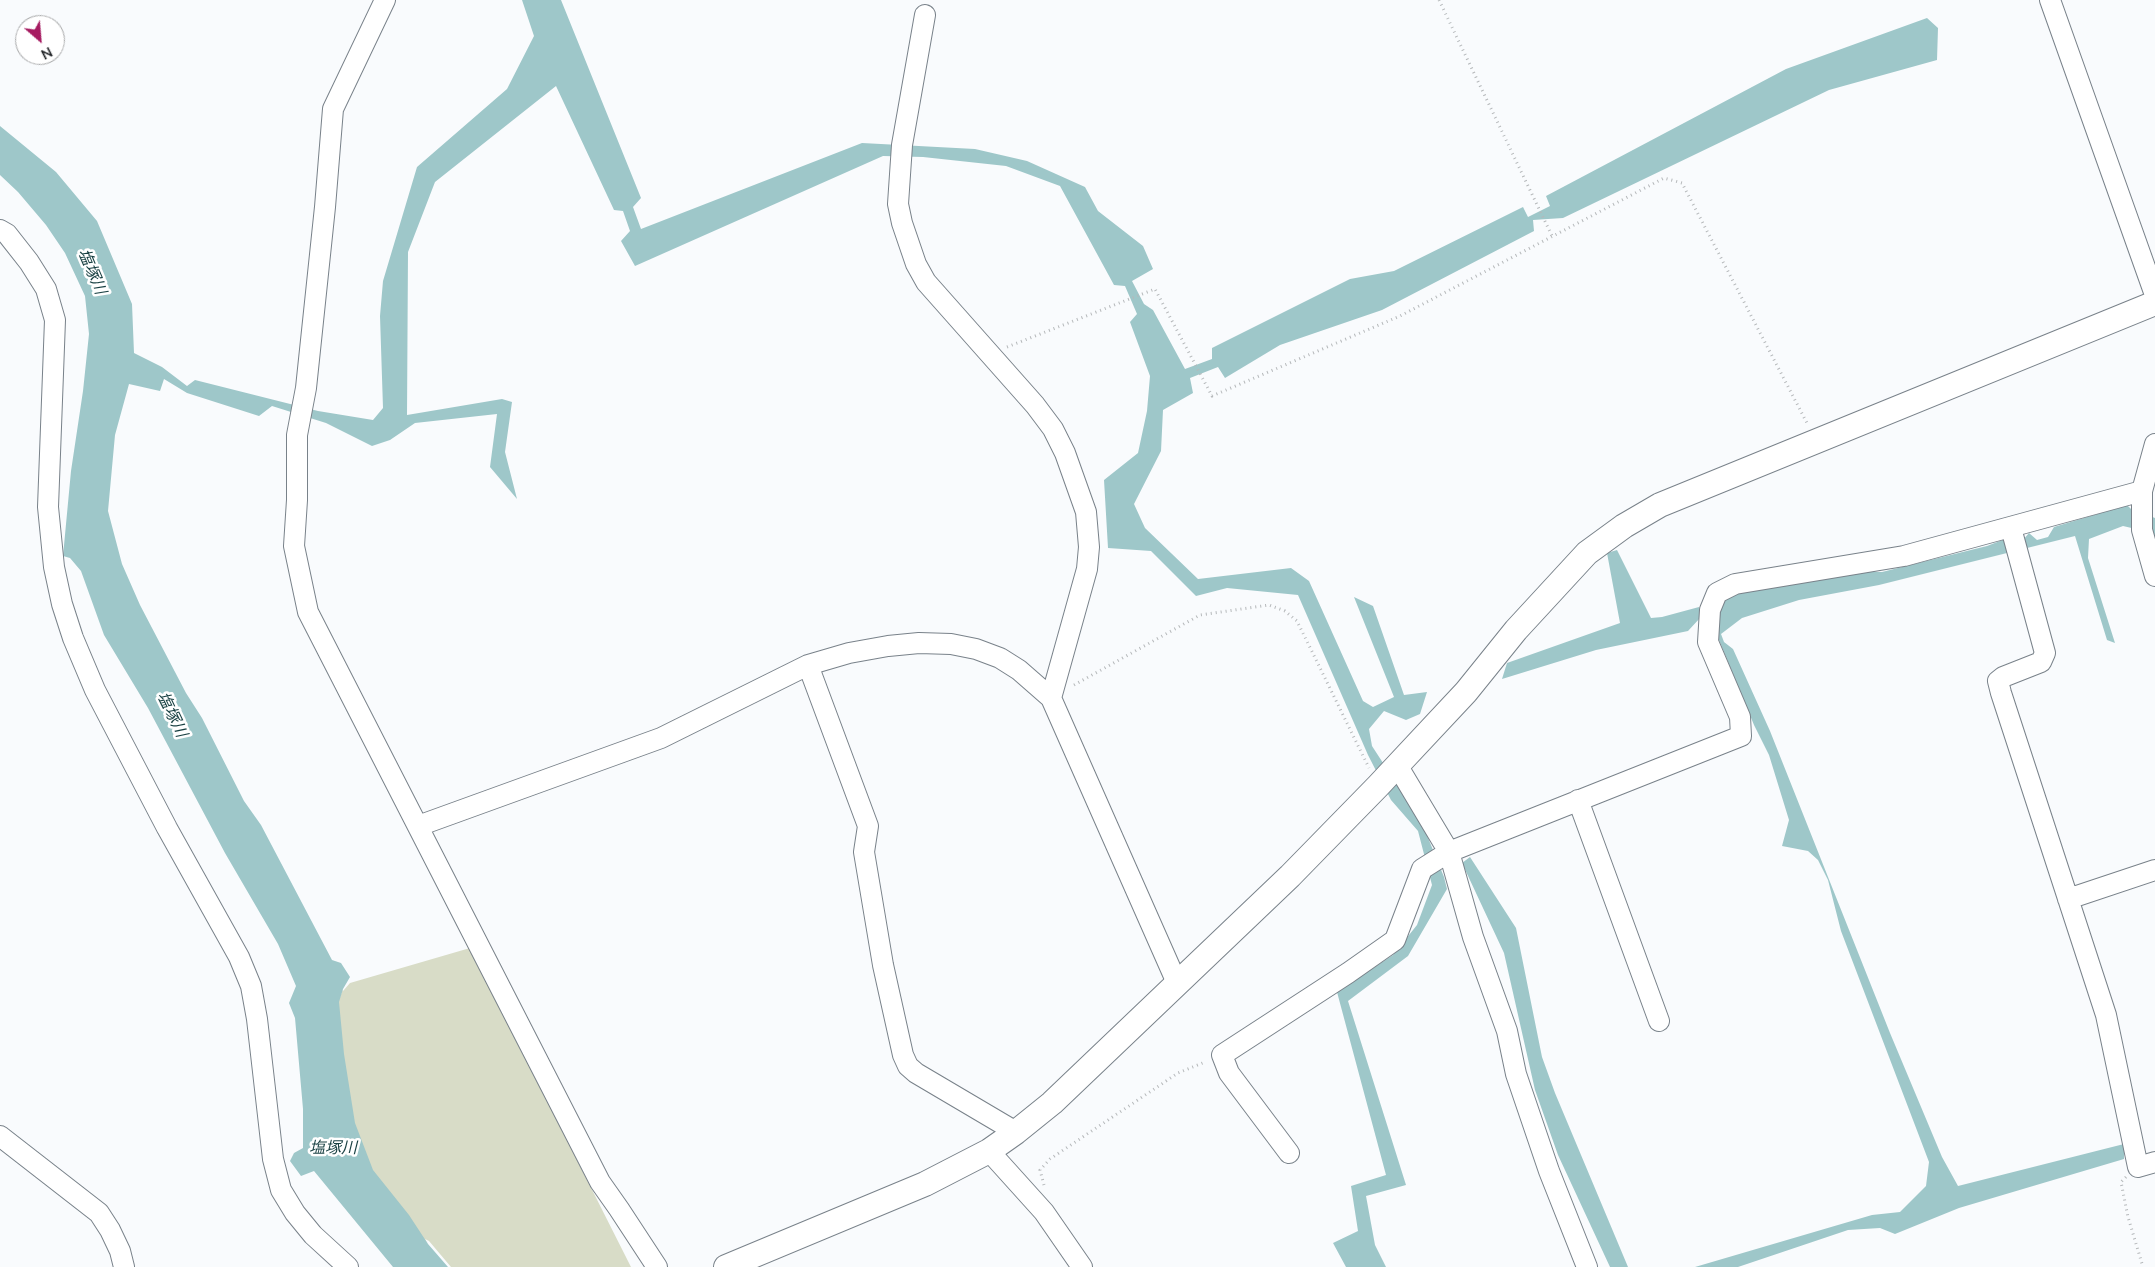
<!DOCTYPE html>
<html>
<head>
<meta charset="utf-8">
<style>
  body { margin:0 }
  #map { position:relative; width:2155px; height:1267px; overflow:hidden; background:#f9fbfd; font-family:"Nunito Sans",sans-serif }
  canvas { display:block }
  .north { position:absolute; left:15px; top:15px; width:50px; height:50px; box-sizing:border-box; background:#fff; border:1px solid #a7a8a9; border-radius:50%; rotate:153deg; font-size:14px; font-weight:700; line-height:20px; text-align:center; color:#222528 }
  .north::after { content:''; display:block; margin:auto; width:18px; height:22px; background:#a61b61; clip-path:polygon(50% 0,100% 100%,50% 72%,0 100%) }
</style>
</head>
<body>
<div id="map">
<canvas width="2155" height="1267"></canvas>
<div class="north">N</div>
</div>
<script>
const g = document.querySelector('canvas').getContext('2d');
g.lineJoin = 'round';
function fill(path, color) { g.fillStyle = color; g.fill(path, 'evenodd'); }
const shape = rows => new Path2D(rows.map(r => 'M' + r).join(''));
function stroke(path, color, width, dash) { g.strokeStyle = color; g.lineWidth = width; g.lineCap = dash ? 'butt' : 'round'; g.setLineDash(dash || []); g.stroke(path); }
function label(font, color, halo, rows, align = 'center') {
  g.font = font + ' "Nunito Sans","Noto Sans JP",sans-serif'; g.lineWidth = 5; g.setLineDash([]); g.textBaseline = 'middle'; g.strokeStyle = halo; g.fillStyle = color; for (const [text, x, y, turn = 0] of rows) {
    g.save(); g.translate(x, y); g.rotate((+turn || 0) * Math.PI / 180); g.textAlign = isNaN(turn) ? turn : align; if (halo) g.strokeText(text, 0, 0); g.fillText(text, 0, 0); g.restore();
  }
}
const green = shape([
  [470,948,631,1267,451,1267,429,1241,425,1239,428,1244,349,1160,335,1010,343,989,343,991,350,983]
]);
const water = shape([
  [522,0,561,0,641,198,633,207,641,229,862,143,975,149,1027,161,1085,187,1098,211,1143,246,1153,269,1132,281,1144,304,1153,310,1185,369,1212,359,1212,348,1350,279,1394,271,1523,207,1528,217,1550,206,1546,196,1786,69,1927,18,1938,28,1937,60,1829,90,1563,218,1533,220,1534,231,1382,310,1280,345,1225,378,1218,367,1190,378,1193,393,1163,410,1161,451,1134,504,1145,528,1198,579,1291,568,1309,581,1363,701,1373,707,1394,697,1354,597,1373,606,1404,695,1427,692,1420,714,1406,720,1384,711,1369,729,1372,746,1422,823,1444,877,1447,889,1408,956,1348,1001,1406,1185,1366,1196,1375,1245,1386,1267,1346,1267,1333,1243,1358,1231,1351,1186,1386,1175,1337,992,1393,955,1417,925,1432,885,1418,831,1391,800,1368,755,1298,595,1227,588,1196,596,1151,551,1108,548,1104,480,1138,453,1147,411,1150,376,1130,322,1137,314,1125,286,1114,285,1060,186,1006,166,923,157,883,156,635,266,621,241,630,231,623,211,614,210,556,86,435,182,408,252,407,415,502,399,512,402,505,452,517,499,490,467,497,414,415,423,390,440,372,446,326,423,272,406,259,416,187,393,164,379,160,391,129,384,115,435,108,511,122,564,140,605,186,693,202,718,244,801,261,825,332,960,341,963,350,977,343,989,339,1002,344,1054,355,1123,373,1170,409,1215,428,1244,448,1267,393,1267,314,1171,301,1176,290,1161,294,1153,303,1148,303,1109,295,1018,289,1003,296,986,278,944,225,853,148,708,104,635,81,571,70,558,63,556,71,471,83,391,89,334,85,296,65,253,46,225,18,192,0,175,0,126,56,172,97,221,132,304,134,353,162,367,187,386,195,380,318,411,373,420,383,408,380,316,383,281,417,167,507,89,534,36],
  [2127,505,2131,509,2155,518,2155,539,2153,533,2123,526,2089,539,2088,558,2115,643,2107,640,2075,536,1879,585,1799,600,1742,618,1721,634,1724,642,1733,649,1770,731,1890,1033,1942,1157,1958,1186,2124,1144,2124,1159,1959,1208,1895,1234,1880,1228,1848,1230,1738,1267,1695,1267,1872,1215,1900,1212,1926,1186,1929,1162,1841,931,1828,880,1818,860,1808,851,1782,846,1789,820,1769,755,1754,725,1719,640,1716,623,1724,599,1738,592,1848,571,1882,572,1987,546,2005,539,2023,540,2029,533,2037,540,2048,537,2054,527],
  [1617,550,1651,618,1662,617,1699,607,1700,618,1688,631,1596,650,1502,679,1507,663,1620,623,1607,553],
  [1470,857,1516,928,1542,1057,1555,1093,1628,1267,1610,1267,1558,1155,1535,1090,1504,953,1462,863]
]);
const path = shape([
  [1439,0,1552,236],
  [1007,347,1155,289,1212,396,1400,316,1664,178,1682,183,1808,425],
  [1074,685,1200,615,1269,605,1285,611,1297,621,1369,768],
  [2126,1177,2121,1182,2128,1217,2143,1267],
  [1044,1185,1040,1170,1050,1159,1178,1073,1205,1062]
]);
const minor = shape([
  [385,0,333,109,325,207,306,388,297,435,297,500,294,546,308,612,600,1182,619,1209,657,1267],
  [2050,0,2155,295],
  [925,15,902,145,898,204,902,223,916,264,926,282,1035,405,1053,429,1065,453,1086,512,1089,547,1087,569,1051,698],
  [0,230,7,234,29,262,46,289,55,320,48,507,54,567,62,604,73,638,95,690,167,828,239,957,251,986,257,1019,273,1159,281,1190,295,1213,313,1235,348,1267],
  [2155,444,2142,491,2142,530,2155,576],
  [2011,528,2045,653,2041,662,2003,677,1998,681,2001,693,2106,1015,2138,1167,2155,1162],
  [808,665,868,826,864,852,883,965,903,1055,908,1066,916,1073,1016,1132],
  [1397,765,1449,852,1473,937,1507,1031,1516,1074,1549,1171,1587,1267],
  [1578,800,1659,1021],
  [418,826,661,738,808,665,849,653,888,646,919,643,951,644,976,649,1000,658,1019,670,1051,698,1177,983],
  [2068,899,2155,870],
  [0,1136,99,1213,110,1230,120,1251,124,1267],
  [989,1151,1044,1212,1082,1267],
  [1289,1153,1229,1073,1222,1055,1348,973,1395,940,1422,869,1449,852,1741,736,1740,717,1708,642,1710,610,1717,593,1735,584,1904,556,2142,491]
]);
const tertiary = shape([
  [726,1267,925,1184,989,1151,1016,1132,1052,1103,1290,876,1378,786,1466,692,1516,630,1587,553,1624,526,1660,505,2155,303]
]);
const waterNames = [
  ["塩塚川",91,272,67],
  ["塩塚川",171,715,64],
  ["塩塚川",333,1149]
];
fill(green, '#d8dcc7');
fill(water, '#9ec7c9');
stroke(minor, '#79828a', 22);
stroke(tertiary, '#79828a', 26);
stroke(path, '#b5b8ba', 3, [1, 4]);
stroke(minor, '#fff', 20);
stroke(tertiary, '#fff', 24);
label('italic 16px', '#163e40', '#fff', waterNames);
</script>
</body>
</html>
